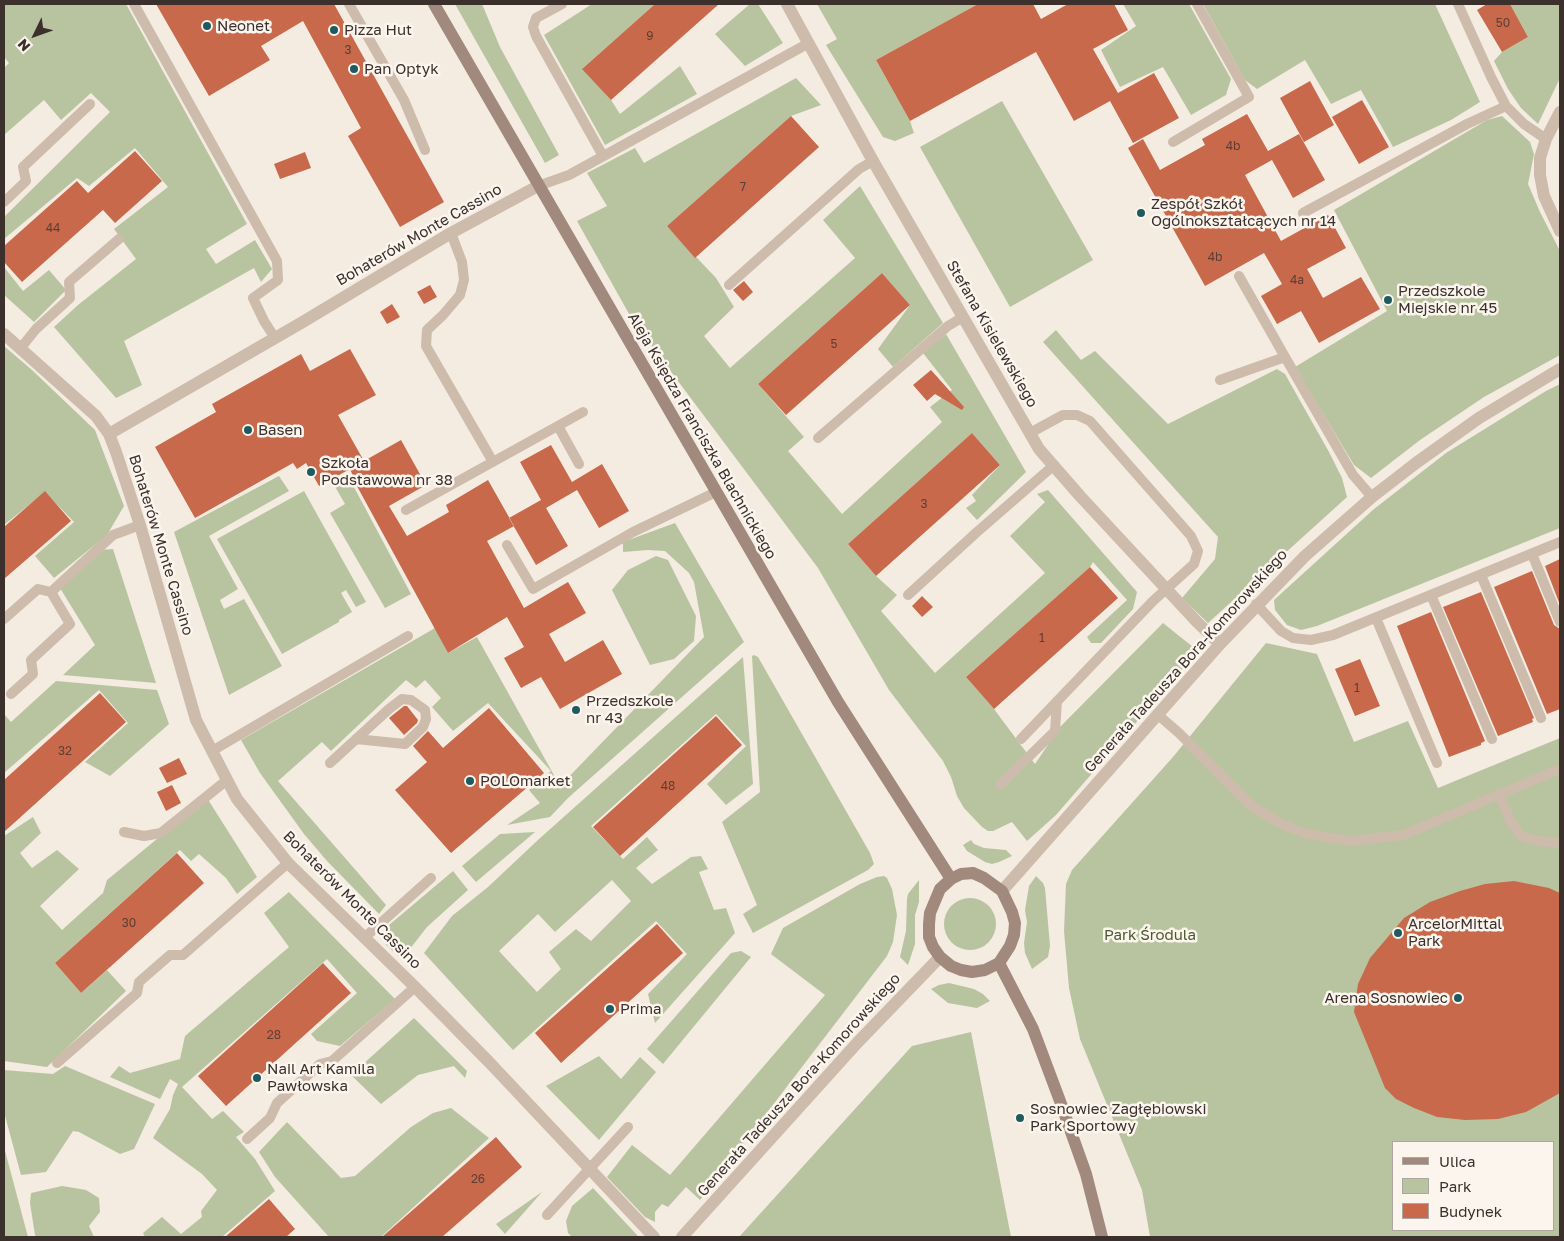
<!DOCTYPE html>
<html>
<head>
<meta charset="utf-8">
<style>
  body { margin:0 }
  #map { position:relative; width:1564px; height:1241px; overflow:hidden; background:#f4ebe1; font-family:"Golos Text",sans-serif }
  canvas { display:block }
  .frame { position:absolute; inset:0; border:5px solid #3b302b; pointer-events:none }
  .legend { position:absolute; left:1392px; top:1141px; width:162px; height:90px; box-sizing:border-box; background:#fbf5ee; border:1px solid #aea6a0; margin:0; padding:6px 9px; list-style:none; font-size:15px; color:#3b302b }
  .legend li { display:flex; align-items:center; gap:10px; height:25px }
  .legend b { width:25px; border:1px solid #aea6a0 }
  .north { position:absolute; left:10px; top:10px; width:50px; height:50px; -webkit-text-stroke:4px #fbf5ee; paint-order:stroke; rotate:228deg; font-size:14px; font-weight:700; line-height:20px; text-align:center; color:#3b302b }
  .north::after { content:''; display:block; margin:auto; width:18px; height:22px; background:#3b302b; clip-path:polygon(50% 0,100% 100%,50% 72%,0 100%) }
</style>
</head>
<body>
<div id="map">
<canvas width="1564" height="1241"></canvas>
<div class="frame"></div>
<ul class="legend">
<li><b style="height:6px;background:#a18a7d"></b>Ulica</li>
<li><b style="height:14px;background:#b8c4a0"></b>Park</li>
<li><b style="height:14px;background:#c8694b"></b>Budynek</li>
</ul>
<div class="north">N</div>
</div>
<script>
const g = document.querySelector('canvas').getContext('2d');
g.lineJoin = 'round';
function fill(path, color) { g.fillStyle = color; g.fill(path, 'evenodd'); }
const shape = rows => new Path2D(rows.map(r => 'M' + r).join(''));
function stroke(path, color, width, dash) { g.strokeStyle = color; g.lineWidth = width; g.lineCap = dash ? 'butt' : 'round'; g.setLineDash(dash || []); g.stroke(path); }
function label(font, color, halo, rows, align = 'center') {
  g.font = font + ' "Golos Text",sans-serif'; g.lineWidth = 5; g.setLineDash([]); g.textBaseline = 'middle'; g.strokeStyle = halo; g.fillStyle = color; for (const [text, x, y, turn = 0] of rows) {
    g.save(); g.translate(x, y); g.rotate((+turn || 0) * Math.PI / 180); g.textAlign = isNaN(turn) ? turn : align; if (halo) g.strokeText(text, 0, 0); g.fillText(text, 0, 0); g.restore();
  }
}
const green = shape([
  [4,4,126,4,247,224,206,249,216,264,255,240,272,269,261,282,254,268,124,341,142,385,116,398,54,327,78,305,136,259,114,229,168,187,135,148,89,186,77,178,4,239,4,217,110,112,91,93,61,120,44,100,4,135,4,68,9,63,4,57],
  [455,4,482,4,500,47,559,155,545,163],
  [592,4,655,4,583,68,611,100,620,114,680,66,697,94,605,145,544,35],
  [750,4,758,4,783,43,745,66,715,34],
  [817,4,978,4,876,60,910,121,914,133,895,141,883,137,826,45,837,39],
  [1123,4,1189,4,1231,79,1226,95,1191,115,1163,67,1120,87,1101,50,1136,26],
  [1203,4,1435,4,1480,102,1451,120,1393,147,1361,90,1331,104,1305,60,1257,89,1245,80],
  [1510,4,1560,4,1560,78,1538,124,1521,108,1508,89,1494,61,1502,52,1528,37],
  [796,78,821,105,791,116,667,226,716,278,734,307,704,336,730,368,855,258,823,220,860,186,943,323,893,367,878,349,910,305,882,273,758,384,804,437,788,451,842,514,942,422,930,407,952,390,923,353,946,334,1026,472,977,520,966,508,976,501,972,495,1000,465,972,433,848,544,876,576,897,595,881,611,935,673,1045,573,1010,536,1045,502,1037,494,1048,490,1137,592,1133,609,1101,643,1091,643,1087,637,1127,600,1093,562,1090,567,966,677,994,709,1035,764,1060,727,1163,623,1198,651,1056,815,1027,841,1012,822,993,831,988,831,982,827,964,808,957,796,951,777,943,761,889,690,818,568,633,321,577,221,607,206,587,173,635,148,644,163],
  [1002,101,1093,260,1010,307,920,147],
  [1502,116,1530,142,1534,154,1528,184,1540,212,1560,251,1560,355,1484,397,1420,440,1371,478,1354,465,1295,367,1387,311,1334,210,1487,120],
  [4,267,23,291,49,270,66,290,34,322,4,295],
  [1056,330,1081,360,1095,351,1168,424,1277,369,1285,374,1329,452,1342,478,1347,497,1208,623,1182,598,1215,559,1218,537,1043,342],
  [4,346,32,370,95,430,124,506,107,535,54,578,35,556,74,522,45,492,4,525],
  [1560,384,1560,528,1317,626,1301,630,1287,625,1275,610,1274,600,1374,509,1446,453,1546,391],
  [347,474,411,594,385,608,330,513,345,504,333,483],
  [279,476,289,491,209,536,238,589,220,600,224,609,244,599,282,666,229,695,174,532],
  [304,491,366,602,356,607,346,590,341,593,352,612,339,620,339,622,282,654,217,539],
  [675,523,744,642,568,798,550,817,507,825,540,803,529,790,551,771,488,703,453,731,432,707,441,698,425,680,416,688,406,680,331,751,322,742,278,781,386,905,379,914,327,861,304,834,260,773,241,740,435,628,448,653,477,637,560,786,704,637,694,582,689,573,665,551,648,550,623,552,623,542],
  [113,549,156,683,63,675,95,645,60,588,100,550],
  [656,556,668,560,696,616,694,641,674,659,650,665,612,590,628,570],
  [1266,643,1317,654,1354,742,1408,721,1438,788,1560,738,1560,1237,1150,1237,1142,1190,1080,1039,1069,988,1064,931,1066,884,1072,870,1173,757],
  [1393,1142,1553,1142,1553,1230,1393,1230],
  [754,655,758,657,870,853,874,864,868,870,753,933,743,914,757,905,722,822,760,792,752,656],
  [743,657,753,784,726,805,707,784,746,746,716,714,591,826,623,859,647,837,658,850,636,868,652,884,691,857,701,856,708,869,699,872,714,910,726,908,735,933,655,1023,648,994,687,954,656,921,513,1050,424,953,452,916,488,887,539,839],
  [612,880,631,901,591,941,576,929,549,952,561,969,537,992,499,951,538,914,555,932],
  [56,681,157,690,169,724,110,776,85,762,128,723,99,690,4,773,4,714,11,722],
  [207,798,257,877,237,894,226,878,199,854,191,861,180,850,55,963,81,993,107,970,126,991,47,1067,4,1061,4,836,33,817,41,833,20,853,32,868,57,850,79,869,40,906,62,930,103,893,107,880],
  [535,832,476,882,462,866,500,834],
  [971,840,974,844,984,848,1006,850,1012,856,999,862,992,864,985,862,967,851,963,845],
  [453,871,468,890,427,927,402,959,386,945,382,931],
  [884,876,887,878,892,889,897,915,893,942,887,956,700,1200,686,1187,668,1207,662,1204,655,1212,655,1222,645,1217,607,1177,632,1145,670,1175,825,995,771,954,783,928,860,884,877,877],
  [1036,876,1043,883,1045,888,1050,946,1048,957,1032,969,1025,953,1024,943,1027,922,1025,910,1029,886],
  [919,880,919,902,915,915,915,944,908,965,900,957,906,931,907,899,908,894],
  [289,892,395,999,340,1046,317,1041,311,1034,357,993,327,959,182,1087,212,1119,223,1111,244,1132,236,1137,255,1159,275,1191,222,1237,145,1237,143,1233,162,1217,181,1234,202,1217,201,1211,217,1190,202,1174,153,1138,170,1109,173,1095,178,1084,170,1079,160,1099,110,1077,119,1066,130,1073,180,1059,185,1036,289,947,264,913],
  '944 924a26 26 0 1 1 52 0a26 26 0 1 1-52 0Z',
  [741,951,751,957,663,1064,647,1049,731,953],
  [949,983,974,989,983,994,990,1001,977,1008,948,1003,931,989,939,985],
  [414,1018,467,1071,465,1078,454,1066,418,1075,381,1104,351,1075],
  [971,1032,1011,1237,739,1237,912,1046],
  [599,1056,621,1079,640,1057,656,1072,599,1140,546,1086],
  [65,1066,155,1104,134,1149,120,1154,79,1132,73,1131,46,1172,21,1175,4,1112,4,1070,53,1074],
  [451,1108,489,1138,381,1237,329,1237,275,1177,259,1152,287,1122,341,1178,355,1176,411,1127,433,1113],
  [4,1147,28,1237,4,1237],
  [62,1186,86,1190,99,1198,100,1212,89,1226,94,1237,37,1237,35,1235,30,1203,31,1193],
  [593,1188,637,1235,638,1237,572,1237,568,1233,566,1221,572,1206],
  [542,1192,505,1234,496,1224]
]);
const building = shape([
  [156,4,334,4,444,202,400,227,348,136,361,128,303,21,261,46,270,60,209,96],
  [655,4,719,4,611,100,582,69],
  [978,4,1033,4,1041,19,1068,4,1114,4,1128,30,1093,49,1118,93,1154,73,1179,118,1133,143,1110,101,1074,121,1036,52,910,121,876,60],
  [1487,4,1510,4,1528,37,1502,52,1477,10],
  [1310,81,1334,125,1304,142,1280,98],
  [1362,100,1389,147,1359,164,1332,117],
  [1247,114,1268,151,1299,134,1325,180,1293,198,1272,160,1245,175,1281,241,1328,215,1346,248,1307,269,1323,298,1361,277,1380,309,1319,343,1301,311,1277,324,1261,296,1282,284,1264,253,1205,286,1128,148,1143,139,1160,170,1205,145,1202,139],
  [791,116,819,147,695,258,667,226],
  [135,151,162,181,115,223,103,210,22,282,4,262,4,246,77,181,88,193],
  [305,152,311,168,280,179,274,164],
  [882,273,910,305,786,415,758,384],
  [744,281,753,292,743,301,733,290],
  [430,285,437,297,424,304,417,292],
  [392,304,400,317,387,324,380,312],
  [350,349,376,395,338,415,364,461,401,440,426,485,389,506,407,536,449,512,446,505,488,480,514,526,487,541,524,608,568,582,586,613,549,634,565,662,603,640,622,674,560,709,541,677,521,688,504,658,524,647,507,617,448,653,358,488,350,469,319,486,306,463,297,469,293,463,195,518,155,447,216,412,212,404,301,354,310,371],
  [931,370,964,407,962,410,935,394,927,401,913,385],
  [972,433,1000,465,876,576,848,544],
  [551,445,572,482,602,464,629,511,599,528,577,490,546,508,568,546,536,565,509,518,541,500,520,462],
  [45,491,71,521,4,579,4,527],
  [1560,559,1560,605,1545,566],
  [1090,567,1118,598,994,709,966,677],
  [1532,571,1554,625,1560,629,1560,709,1547,714,1494,587],
  [1481,592,1534,718,1532,719,1533,722,1498,736,1443,607],
  [922,596,933,607,922,617,912,606],
  [1431,612,1485,741,1481,743,1481,745,1449,757,1397,626],
  [1360,659,1380,706,1355,716,1335,669],
  [100,693,126,722,4,832,4,780],
  [404,706,407,706,418,720,417,723,404,735,389,718],
  [489,708,544,773,451,853,395,790,427,762,413,746,428,731,443,748],
  [716,716,742,745,620,856,593,827],
  [179,758,187,774,167,783,159,768],
  [172,785,181,803,166,811,157,792],
  [177,853,204,883,81,993,55,963],
  [1514,881,1549,888,1560,893,1560,1093,1526,1112,1498,1119,1465,1120,1437,1117,1414,1108,1396,1099,1385,1088,1354,1012,1358,984,1370,958,1404,918,1430,902,1460,891,1485,884],
  [657,924,683,953,561,1063,535,1033],
  [323,963,351,993,226,1106,198,1076],
  [496,1137,522,1167,442,1237,382,1237],
  [269,1199,295,1229,286,1237,225,1237]
]);
const lane = shape([
  [134,4,277,261,278,280,253,298,264,321,275,338],
  [349,4,404,100,425,150],
  [562,4,536,18,533,27,536,36,603,156],
  [1458,4,1491,77,1506,106,1524,124,1546,139],
  [1173,142,1249,97,1197,4],
  [538,186,569,175,809,43],
  [4,202,26,181,23,167,90,104],
  [1303,213,1467,124,1506,106],
  [451,233,462,262,464,280,460,295,443,315,427,330,426,346,493,462],
  [1239,276,1285,357],
  [729,285,859,169,873,161],
  [20,349,36,329,70,298,69,282,119,239],
  [1220,380,1285,357,1353,475,1372,497],
  [558,426,579,464],
  [818,438,948,326,963,317],
  [406,510,583,412],
  [507,545,533,589,633,532,716,492],
  [1532,554,1560,622],
  [1481,575,1541,718],
  [51,592,113,535,140,525],
  [908,595,977,532,1053,466],
  [1431,595,1492,739],
  [1256,604,1281,631,1293,638,1311,640,1333,635,1560,542],
  [1376,618,1437,763],
  [4,619,38,589,51,592,70,624,31,660,33,674,11,694],
  [1157,714,1179,733,1253,807,1278,822,1303,833,1331,838,1351,841,1403,835,1560,769],
  [1021,739,1153,601,1194,564,1198,551,1191,536,1090,421,1077,415,1063,415,1030,433],
  [212,751,408,636],
  [330,763,389,709,402,699,411,700,425,710,426,719,423,727,405,744,356,739],
  [1000,785,1055,731,1057,701],
  [1499,794,1511,822,1521,836,1539,841,1560,843],
  [124,832,144,836,161,833,227,780],
  [364,938,431,878],
  [57,1063,137,993,139,982,170,955,183,955,288,863],
  [247,1139,270,1118,277,1103,320,1064,332,1061,415,987],
  [547,1215,628,1127]
]);
const street = shape([
  [787,4,873,161,1039,449,1080,496,1197,622,1220,644],
  [1560,112,1546,139,1540,158,1540,175,1544,196,1560,231],
  [4,334,96,416,109,434,116,452,140,525,196,720,237,799,288,863,415,987,489,1062,654,1237],
  [109,434,301,323,451,233,538,186],
  [1002,891,1220,644,1305,556,1372,497,1416,463,1479,418,1560,369],
  [682,1237,858,1042,940,957]
]);
const secondary = shape([
  [434,4,838,702,951,879],
  [973,873,984,878,1002,891,1012,912,1015,923,1014,935,1010,946,999,963,985,970,972,972,961,970,951,966,940,957,933,947,929,937,929,924,930,913,940,889,951,879,961,874,973,873],
  [999,963,1033,1029,1060,1101,1086,1174,1102,1237]
]);
const markers = [
  [207,26,5,"#1f5a5e"],
  [334,30,5,"#1f5a5e"],
  [354,69,5,"#1f5a5e"],
  [1141,213,5,"#1f5a5e"],
  [1388,300,5,"#1f5a5e"],
  [248,430,5,"#1f5a5e"],
  [311,472,5,"#1f5a5e"],
  [576,710,5,"#1f5a5e"],
  [470,781,5,"#1f5a5e"],
  [1398,933,5,"#1f5a5e"],
  [1458,998,5,"#1f5a5e"],
  [610,1009,5,"#1f5a5e"],
  [257,1078,5,"#1f5a5e"],
  [1020,1118,5,"#1f5a5e"]
];
const numberNames = [
  ["50",1503,23],
  ["9",650,36],
  ["3",348,50],
  ["4b",1233,146],
  ["7",743,187],
  ["44",53,228],
  ["4b",1215,257],
  ["4a",1297,280],
  ["5",834,344],
  ["3",924,504],
  ["1",1042,638],
  ["1",1357,688],
  ["32",65,751],
  ["48",668,786],
  ["30",129,923],
  ["28",274,1035],
  ["26",478,1179]
];
const poiNames = [
  ["Neonet",217,26],
  ["Pizza Hut",344,30],
  ["Pan Optyk",364,69],
  ["Zespół Szkół",1151,204],
  ["Ogólnokształcących nr 14",1151,221],
  ["Przedszkole",1398,291],
  ["Miejskie nr 45",1398,308],
  ["Basen",258,430],
  ["Szkoła",321,463],
  ["Podstawowa nr 38",321,480],
  ["Przedszkole",586,701],
  ["nr 43",586,718],
  ["POLOmarket",480,781],
  ["ArcelorMittal",1408,924],
  ["Park",1408,941],
  ["Arena Sosnowiec",1448,998,"right"],
  ["Prima",620,1009],
  ["Nail Art Kamila",267,1069],
  ["Pawłowska",267,1086],
  ["Sosnowiec Zagłębiowski",1030,1109],
  ["Park Sportowy",1030,1126]
];
const streetNames = [
  ["Bohaterów Monte Cassino",419,235,-30],
  ["Stefana Kisielewskiego",992,334,60],
  ["Aleja Księdza Franciszka Blachnickiego",702,436,60],
  ["Bohaterów Monte Cassino",161,545,73],
  ["Generała Tadeusza Bora-Komorowskiego",1186,661,-48],
  ["Bohaterów Monte Cassino",352,900,45],
  ["Generała Tadeusza Bora-Komorowskiego",799,1085,-48]
];
const parkNames = [
  ["Park Środula",1150,935]
];
fill(green, '#b8c4a0');
fill(building, '#c8694b');
stroke(lane, '#cdbbac', 10);
stroke(street, '#cdbbac', 12);
stroke(secondary, '#a18a7d', 12);
for (const [x, y, r, color] of markers) { const dot = new Path2D(); dot.arc(x, y, r, 0, 2 * Math.PI); g.fillStyle = color; g.fill(dot); stroke(dot, '#fbf5ee', 2); }
label('12px', '#5e3e33', null, numberNames);
label('15px', '#3b302b', '#fbf5ee', poiNames, 'left');
label('15px', '#3b302b', '#fbf5ee', streetNames);
label('15px', '#4a5a2e', '#fbf5ee', parkNames);
</script>
</body>
</html>
